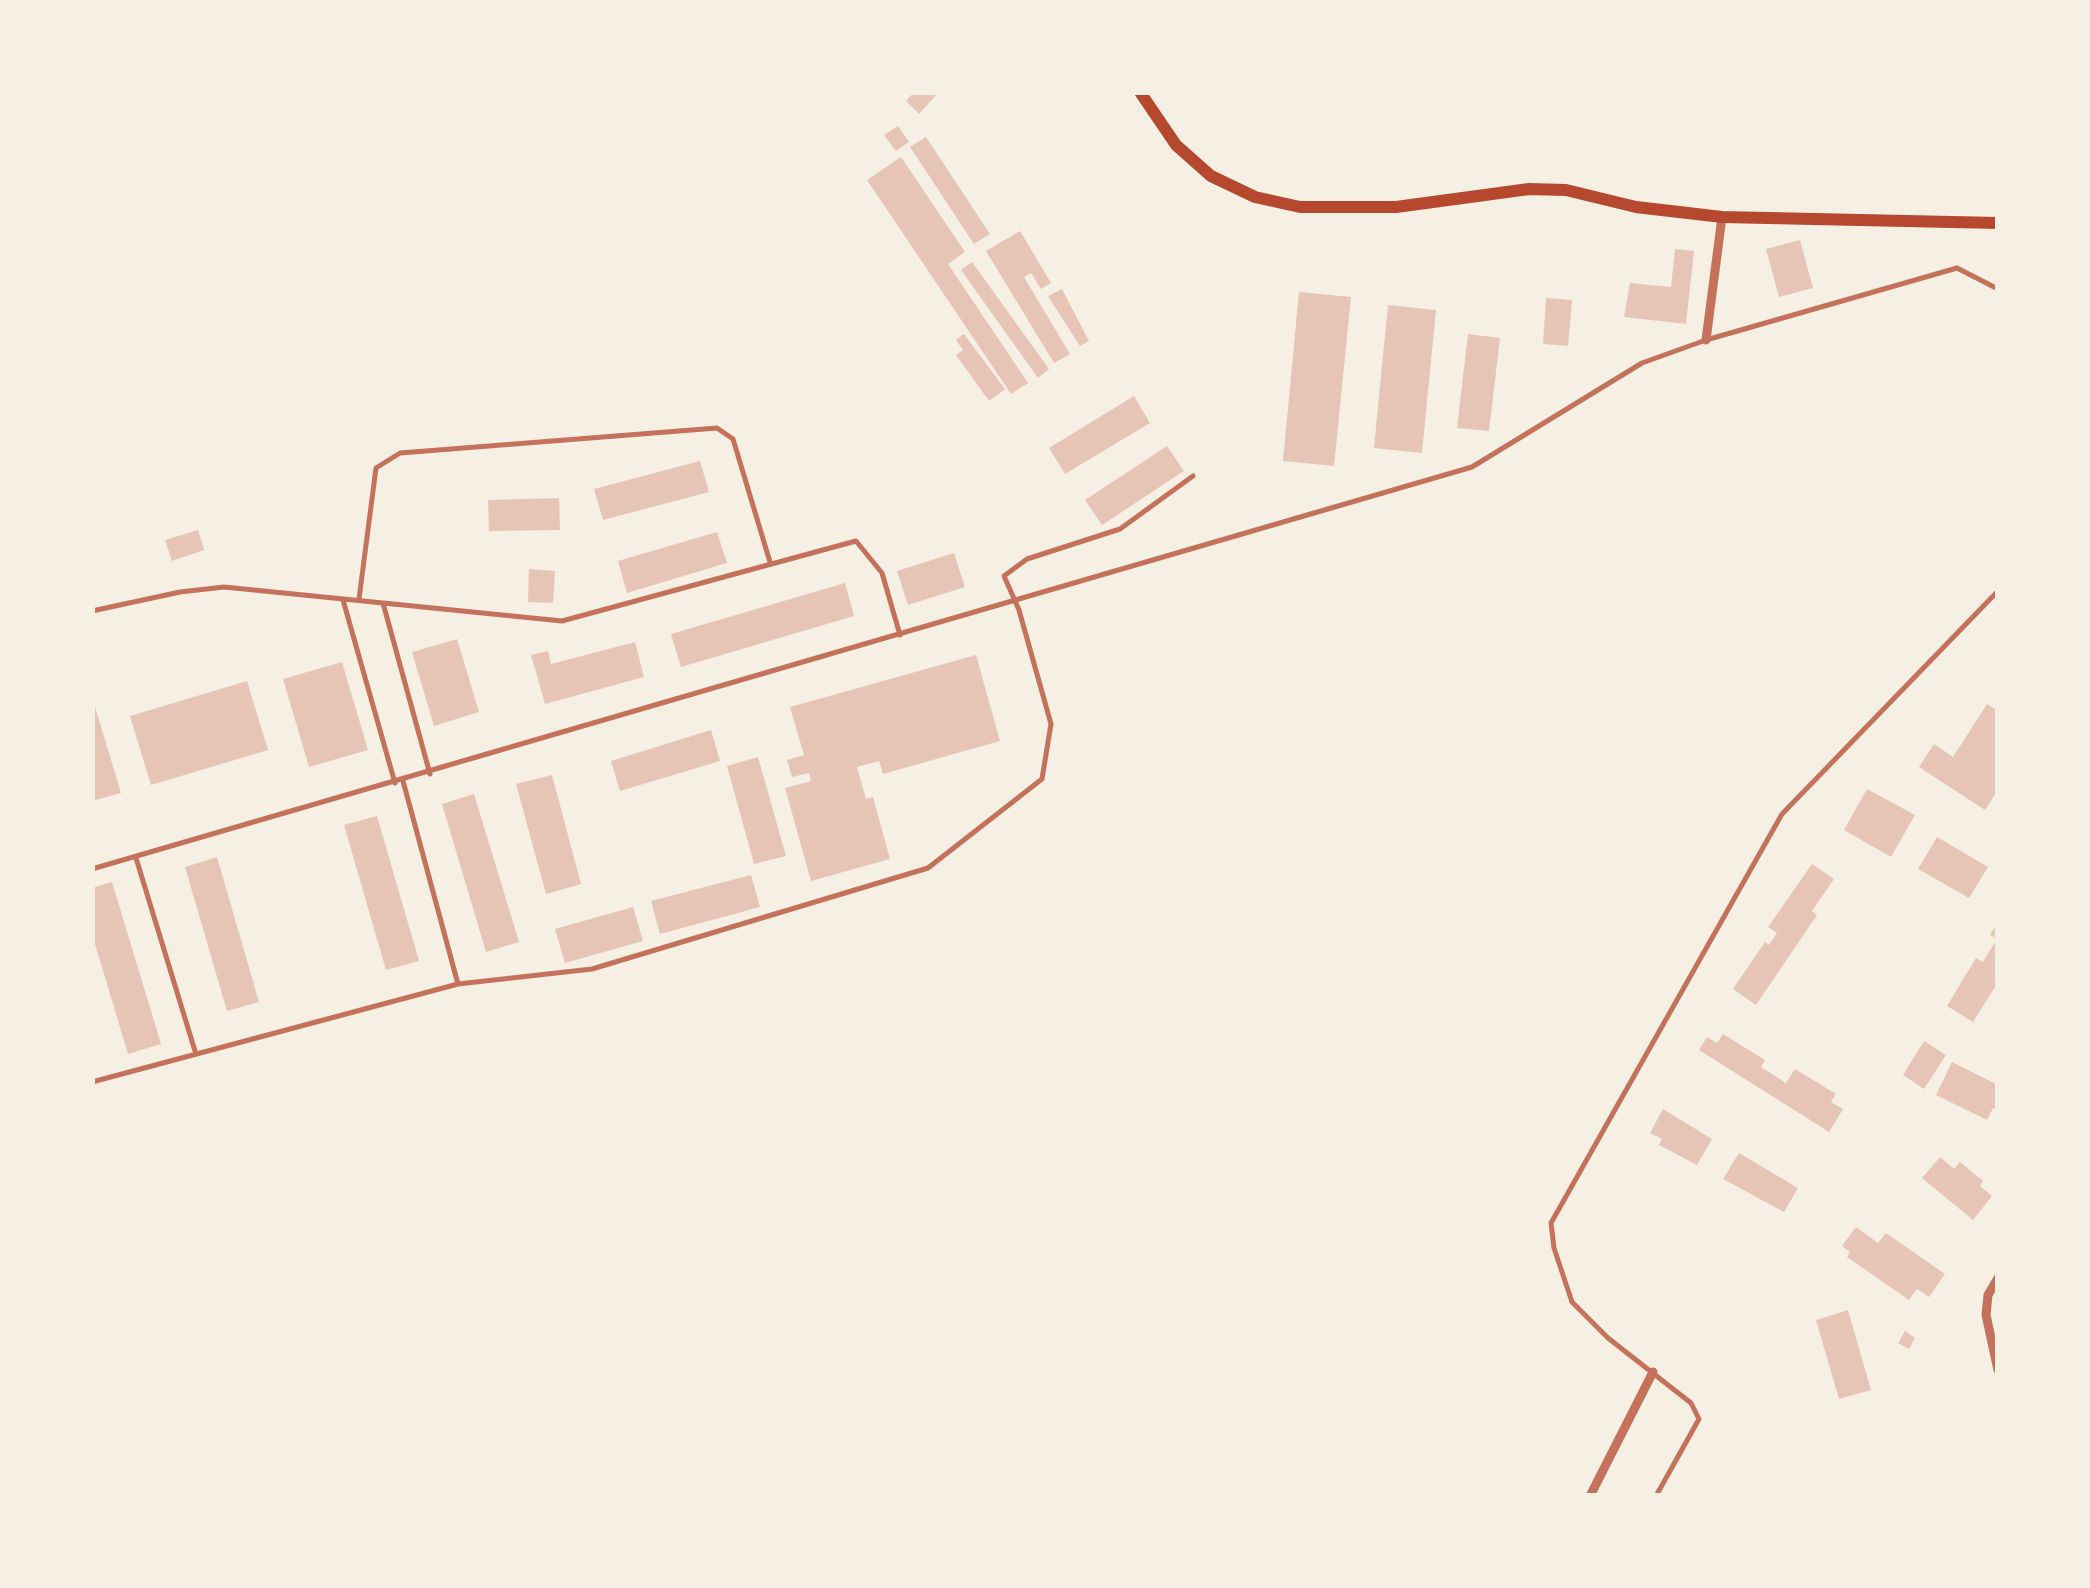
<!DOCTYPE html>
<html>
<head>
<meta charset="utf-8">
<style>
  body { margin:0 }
  #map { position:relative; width:2090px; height:1588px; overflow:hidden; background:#f6efe4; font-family:Helvetica,sans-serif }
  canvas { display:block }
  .frame { position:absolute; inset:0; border:95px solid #f6efe4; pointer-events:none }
</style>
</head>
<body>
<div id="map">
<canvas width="2090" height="1588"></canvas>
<div class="frame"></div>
</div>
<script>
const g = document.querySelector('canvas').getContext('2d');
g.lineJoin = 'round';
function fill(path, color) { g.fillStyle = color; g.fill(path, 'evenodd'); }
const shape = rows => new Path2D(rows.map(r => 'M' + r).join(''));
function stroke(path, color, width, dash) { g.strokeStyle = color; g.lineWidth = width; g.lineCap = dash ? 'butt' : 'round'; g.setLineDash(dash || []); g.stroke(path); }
const building = shape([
  [914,92,939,92,919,114,906,101],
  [898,126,909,142,896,151,884,135],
  [926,137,990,234,974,244,910,147],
  [901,157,965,252,948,264,1028,383,1011,394,867,180],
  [1020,231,1051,283,1041,289,1031,273,1024,277,1070,354,1054,363,986,251],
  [1800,240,1813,288,1779,297,1766,249],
  [1675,249,1694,251,1686,324,1624,317,1630,283,1671,287],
  [972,262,1049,369,1038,378,961,270],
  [1062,289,1089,341,1080,346,1048,296],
  [1299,292,1351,297,1334,466,1283,461],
  [1546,298,1572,300,1568,346,1543,344],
  [1388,305,1436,310,1422,453,1374,448],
  [964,334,1005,389,989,401,956,355,963,350,956,340],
  [1468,334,1500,338,1489,431,1457,428],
  [1134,396,1150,423,1065,474,1049,448],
  [1167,446,1184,471,1102,525,1085,500],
  [700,461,709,492,603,520,594,489],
  [559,498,560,530,489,531,488,500],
  [198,530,204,550,172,561,165,540],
  [717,532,727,563,627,593,618,561],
  [954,553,965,587,908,605,897,571],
  [529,569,555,571,553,603,528,602],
  [845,583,854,616,681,667,671,634],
  [457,639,479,712,434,726,412,652],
  [635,642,644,677,545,704,531,655,548,651,551,664],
  [976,655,1000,741,883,774,879,761,857,767,866,799,873,797,890,859,811,881,785,788,811,781,809,773,792,777,787,760,804,755,790,707],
  [342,662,368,750,309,767,283,679],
  [247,681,268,750,151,785,130,716],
  [92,697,121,793,92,801],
  [1987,704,1998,711,1998,790,1985,810,1919,767,1934,744,1953,757],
  [711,730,720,761,620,791,611,761],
  [758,757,786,856,754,864,727,766],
  [552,775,581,884,546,894,516,784],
  [1867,789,1915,815,1891,857,1844,830],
  [474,794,519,942,486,952,442,804],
  [377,816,419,961,386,970,344,825],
  [1937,837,1988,867,1969,898,1918,869],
  [217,857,259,1002,227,1011,185,867],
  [1812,864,1834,879,1812,911,1817,915,1756,1005,1733,989,1765,942,1769,945,1777,933,1768,927],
  [751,875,760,907,660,934,651,901],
  [112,882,161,1044,128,1054,92,934,92,888],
  [633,907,643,941,565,963,555,929],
  [1998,922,1998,982,1973,1022,1947,1006,1976,958,1983,962,1997,939,1990,935],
  [1723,1034,1765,1060,1761,1067,1786,1083,1795,1069,1836,1094,1831,1102,1843,1109,1829,1132,1699,1050,1707,1037,1717,1043],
  [1924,1041,1946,1055,1924,1089,1903,1075],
  [1952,1062,1998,1085,1998,1110,1993,1108,1987,1120,1936,1095],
  [1663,1109,1712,1139,1697,1165,1659,1145,1662,1139,1650,1133],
  [1739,1153,1798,1188,1784,1212,1723,1179],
  [1940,1157,1954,1169,1960,1162,1983,1181,1980,1186,1992,1196,1973,1220,1922,1178],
  [1856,1227,1878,1243,1886,1233,1945,1274,1929,1297,1917,1289,1909,1300,1847,1257,1850,1252,1842,1246],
  [1848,1310,1871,1390,1839,1399,1816,1320],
  [1905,1331,1915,1338,1909,1349,1898,1343]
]);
const service = shape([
  [359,599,376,468,400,453,717,428,733,439,770,562],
  [343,600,395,783],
  [383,603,430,774],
  [92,611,180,592,224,587,562,621,856,541,882,573,900,635],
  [136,858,195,1051],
  [92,869,1472,467,1642,363,1706,340,1957,268,1998,289],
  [458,984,592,969,928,868,1042,779,1051,724,1019,610,1004,576,1027,559,1120,529,1193,476],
  [92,1082,458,984,403,781],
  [1656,1496,1699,1419,1691,1403,1608,1338,1572,1302,1554,1248,1551,1223,1782,814,1998,591]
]);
const minor = shape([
  [1706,340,1722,217],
  [1998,1278,1988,1295,1986,1315,1998,1370],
  [1590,1496,1653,1372]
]);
const secondary = shape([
  [1140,92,1176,145,1211,176,1255,197,1300,207,1396,207,1529,189,1566,190,1636,207,1722,217,1998,223]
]);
fill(building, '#e6c5b7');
stroke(service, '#c5725c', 5);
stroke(minor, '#c5725c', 9);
stroke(secondary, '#b5482f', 12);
</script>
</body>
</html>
